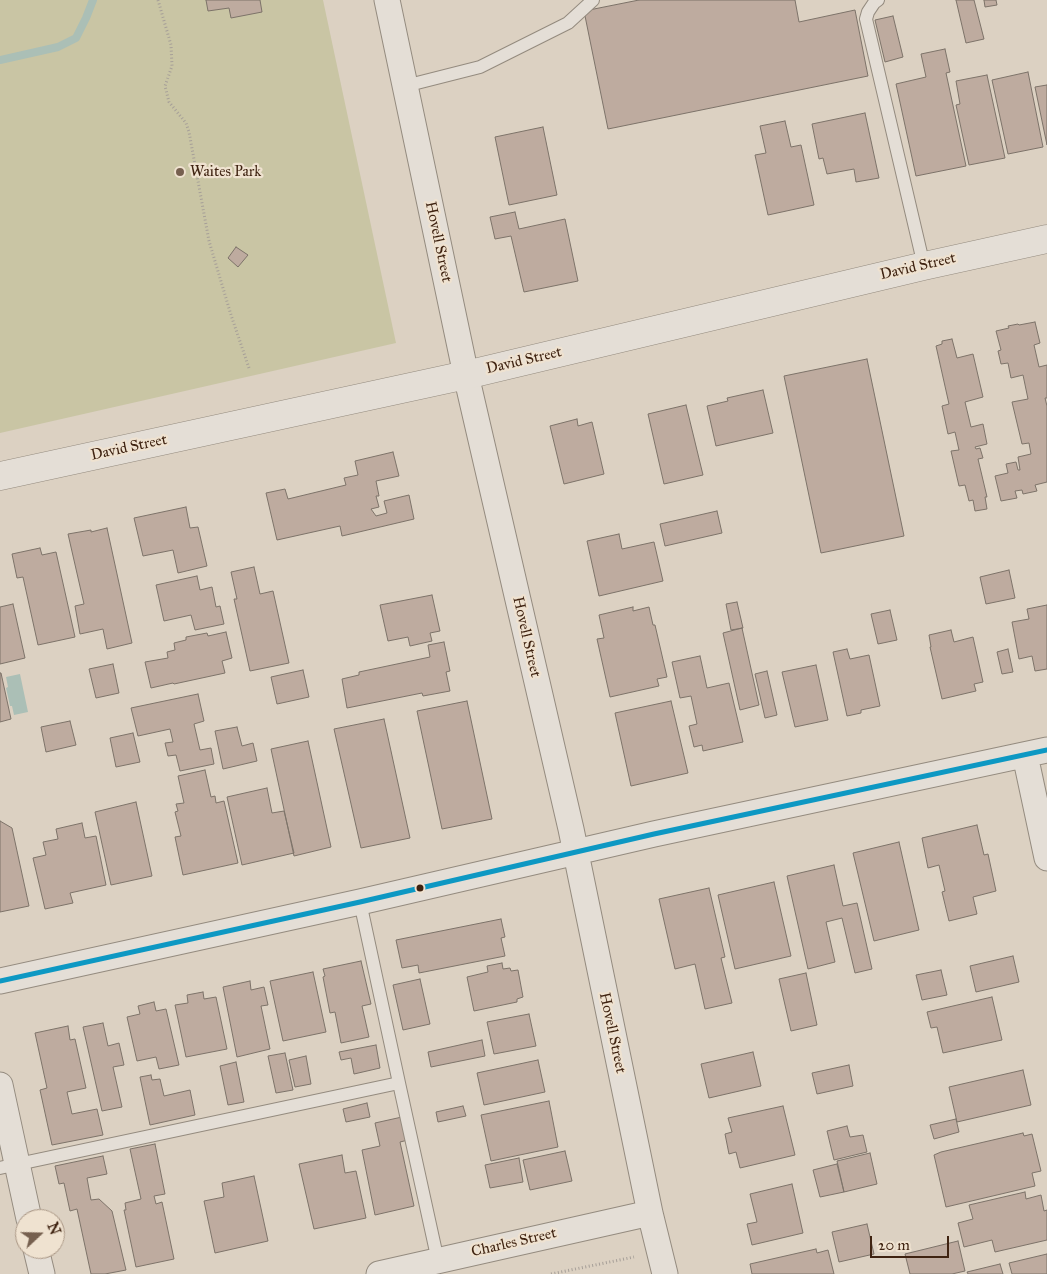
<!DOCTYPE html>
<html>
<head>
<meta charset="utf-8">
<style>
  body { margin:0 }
  #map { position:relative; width:1047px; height:1274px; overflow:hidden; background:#dcd1c2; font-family:"IM FELL Great Primer",serif }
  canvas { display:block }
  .north { position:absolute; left:15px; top:1209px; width:50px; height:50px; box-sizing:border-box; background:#efe2d0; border:1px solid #a99684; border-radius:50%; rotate:69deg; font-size:14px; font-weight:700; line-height:20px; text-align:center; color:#3f2311 }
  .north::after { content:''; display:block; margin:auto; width:18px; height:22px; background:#76604f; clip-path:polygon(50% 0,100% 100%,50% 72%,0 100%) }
  .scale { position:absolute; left:870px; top:1236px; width:79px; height:22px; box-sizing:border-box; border:2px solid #3f2311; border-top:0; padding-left:6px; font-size:15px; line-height:18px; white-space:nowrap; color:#3f2311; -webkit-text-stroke:4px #efe2d0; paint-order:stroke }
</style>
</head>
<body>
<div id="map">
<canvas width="1047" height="1274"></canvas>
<div class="north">N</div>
<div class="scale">20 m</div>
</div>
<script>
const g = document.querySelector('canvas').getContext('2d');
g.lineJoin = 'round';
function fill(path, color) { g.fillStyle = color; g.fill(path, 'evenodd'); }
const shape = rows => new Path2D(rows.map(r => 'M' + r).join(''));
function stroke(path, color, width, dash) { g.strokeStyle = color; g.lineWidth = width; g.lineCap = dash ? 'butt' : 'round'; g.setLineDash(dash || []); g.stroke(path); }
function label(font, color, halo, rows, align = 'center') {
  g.font = font + ' "IM FELL Great Primer",serif'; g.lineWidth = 4.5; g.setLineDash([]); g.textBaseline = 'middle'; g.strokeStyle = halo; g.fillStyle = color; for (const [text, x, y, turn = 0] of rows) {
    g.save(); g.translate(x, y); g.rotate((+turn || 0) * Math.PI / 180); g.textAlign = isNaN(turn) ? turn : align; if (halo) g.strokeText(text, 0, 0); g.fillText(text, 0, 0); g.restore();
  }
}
const green = shape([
  [0,0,323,0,396,343,0,433]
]);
const water = shape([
  [20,674,28,712,14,715,12,706,10,706,6,688,8,687,6,677]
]);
const stream = shape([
  [0,60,58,47,76,38,86,18,93,0]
]);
const building = shape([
  [206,0,260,0,262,12,231,18,229,8,208,11,206,0],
  [639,0,795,0,799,22,855,10,868,76,608,129,584,11,639,0],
  [956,0,974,0,984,39,966,43,956,0],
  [984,0,996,0,997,5,985,7,984,0],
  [893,16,903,57,885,62,875,20,893,16],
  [945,49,950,72,946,73,966,166,916,176,896,84,926,77,921,54,945,49],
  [1028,72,1043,147,1008,154,992,80,1028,72],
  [987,75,1005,158,969,165,956,105,960,104,956,81,987,75],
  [1047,85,1047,145,1035,87,1047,85],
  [865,113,879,178,856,182,854,169,827,174,823,158,819,159,812,124,865,113],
  [785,121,791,147,801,145,814,205,768,215,755,155,766,153,760,126,785,121],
  [543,127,557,195,509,205,495,137,543,127],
  [515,212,519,229,565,219,578,281,524,292,511,236,495,239,490,217,515,212],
  [236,247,248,255,238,267,228,258,236,247],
  [1035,322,1040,343,1034,345,1039,367,1047,365,1047,398,1045,398,1047,406,1047,482,1035,485,1037,491,1023,494,1022,490,1015,491,1017,498,1001,501,995,476,1008,473,1006,464,1016,462,1018,470,1020,470,1018,457,1031,454,1029,443,1022,444,1012,402,1028,399,1023,375,1011,378,1008,363,1001,364,998,351,1001,350,996,331,1009,328,1008,326,1018,324,1019,325,1035,322],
  [952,339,957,358,973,354,983,397,965,402,971,427,983,424,987,444,975,447,976,449,980,448,983,458,978,459,987,497,985,497,987,509,975,511,973,500,969,501,965,485,959,486,951,451,959,450,955,432,948,434,942,406,949,404,936,346,942,344,942,341,952,339],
  [867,359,904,536,821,553,784,376,867,359],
  [763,390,773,433,716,446,707,406,728,401,727,398,763,390],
  [686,405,703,475,664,484,648,414,686,405],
  [577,419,578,426,592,422,604,474,564,484,550,426,577,419],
  [393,452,399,476,376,481,379,496,376,496,379,507,371,509,376,516,387,513,384,501,409,495,414,519,342,536,340,526,277,540,266,493,285,489,288,499,346,485,344,478,358,475,355,461,393,452],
  [186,507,190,528,198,527,207,566,178,573,173,550,143,556,134,518,186,507],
  [717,511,722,533,665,546,660,524,717,511],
  [107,528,132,643,107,649,103,629,80,634,75,606,84,604,68,534,91,530,91,532,107,528],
  [619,534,622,549,654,542,663,581,599,596,587,541,619,534],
  [40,548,42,555,56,552,75,637,38,645,23,577,17,578,12,554,40,548],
  [254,567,260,594,273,591,289,663,250,671,234,599,237,599,231,572,254,567],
  [1009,570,1015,598,986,604,980,577,1009,570],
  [197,576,200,590,212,587,216,607,220,606,224,624,195,630,191,615,164,621,156,585,197,576],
  [432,595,440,631,430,633,432,641,410,646,408,637,388,641,380,605,432,595],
  [737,602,743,628,731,630,726,604,737,602],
  [13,604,25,658,0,664,0,607,13,604],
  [1047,605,1047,669,1035,671,1032,656,1019,659,1012,622,1029,619,1027,609,1047,605],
  [633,607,633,611,649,607,653,625,655,625,667,677,657,679,659,686,610,697,597,639,604,638,599,615,633,607],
  [890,610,897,640,878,644,871,614,890,610],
  [742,628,759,705,740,710,723,633,742,628],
  [951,630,954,642,973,637,983,682,974,684,976,691,942,699,930,647,931,647,929,635,951,630],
  [226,632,232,658,222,661,225,673,174,684,173,683,151,688,145,662,168,658,167,652,175,650,174,643,186,640,186,637,207,633,208,636,226,632],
  [444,642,450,671,446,672,450,691,423,696,422,693,347,708,342,679,359,675,359,672,430,657,428,645,444,642],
  [847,649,850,659,869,655,880,706,861,710,861,713,847,716,833,652,847,649],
  [1008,649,1013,672,1002,674,997,652,1008,649],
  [700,656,707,688,729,683,743,742,703,751,702,745,694,747,689,726,697,724,691,696,680,698,672,662,700,656],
  [113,664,119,693,96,698,89,669,113,664],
  [816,665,828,720,795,727,782,672,816,665],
  [303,670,309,697,277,704,271,677,303,670],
  [767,671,777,715,765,718,755,674,767,671],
  [0,673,1,673,11,719,0,722,0,673],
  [198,694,204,721,194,724,200,750,211,748,214,764,180,771,176,755,168,756,165,743,173,742,170,729,138,736,131,708,198,694],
  [467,701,492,819,442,829,417,711,467,701],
  [671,701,688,773,631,786,615,713,671,701],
  [384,719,410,838,361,848,334,729,384,719],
  [70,721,76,745,46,752,41,727,70,721],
  [237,727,242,746,253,743,257,761,223,769,215,731,237,727],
  [133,733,140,762,116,767,110,738,133,733],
  [308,741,331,847,294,856,271,749,308,741],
  [205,770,211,797,215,796,216,803,224,801,238,863,183,875,175,837,181,836,175,812,178,811,176,804,184,803,178,776,205,770],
  [267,788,272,813,284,811,294,853,242,865,227,797,267,788],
  [136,802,152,876,111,885,95,812,136,802],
  [0,821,12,828,29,906,0,912,0,821],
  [82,823,85,838,96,836,106,885,70,893,73,903,45,909,33,858,46,855,43,842,58,839,56,829,82,823],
  [977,825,984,855,988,854,996,891,973,897,977,914,949,921,942,892,945,891,939,865,928,868,922,838,977,825],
  [899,842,919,930,874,941,853,853,899,842],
  [834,865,843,906,857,903,872,969,855,973,842,918,826,922,835,962,808,969,787,876,834,865],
  [774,882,791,956,735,969,718,895,774,882],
  [709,888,725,957,721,958,732,1003,705,1009,695,964,675,969,659,899,709,888],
  [501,919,505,937,501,938,505,956,419,973,418,965,402,968,396,940,501,919],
  [1013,956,1019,982,976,992,970,966,1013,956],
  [361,961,371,1004,362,1006,369,1037,341,1043,335,1012,330,1013,323,977,325,976,323,969,361,961],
  [502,963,503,969,510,968,511,971,518,970,523,997,517,999,517,1002,474,1011,467,977,488,972,487,966,502,963],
  [941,970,947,995,922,1000,916,975,941,970],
  [313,972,326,1032,283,1041,270,981,313,972],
  [806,973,817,1025,791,1031,779,979,806,973],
  [420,979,430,1024,403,1030,393,985,420,979],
  [250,981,251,990,264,987,268,1005,261,1006,270,1049,237,1057,223,987,250,981],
  [203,992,204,999,216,997,227,1049,186,1057,175,1005,188,1003,187,995,203,992],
  [992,997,1002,1040,943,1053,937,1027,931,1028,927,1012,992,997],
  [154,1002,156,1011,166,1009,179,1065,159,1069,156,1057,137,1061,127,1017,140,1014,138,1006,154,1002],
  [529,1014,536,1046,494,1054,487,1022,529,1014],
  [103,1023,108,1046,119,1043,124,1065,113,1067,122,1107,102,1111,83,1027,103,1023],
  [68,1026,70,1040,75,1039,86,1088,67,1092,72,1114,97,1109,103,1135,52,1145,40,1090,47,1088,35,1033,68,1026],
  [482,1040,485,1056,431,1067,428,1052,482,1040],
  [376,1045,380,1068,354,1074,351,1058,341,1060,339,1052,376,1045],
  [753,1052,761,1086,709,1098,701,1064,753,1052],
  [285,1053,293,1090,276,1093,268,1056,285,1053],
  [306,1056,311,1084,295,1087,289,1060,306,1056],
  [538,1060,545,1092,484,1105,477,1073,538,1060],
  [236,1062,244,1102,228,1105,220,1066,236,1062],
  [849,1065,853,1086,817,1094,812,1073,849,1065],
  [1023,1070,1031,1105,957,1122,949,1087,1023,1070],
  [151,1075,152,1080,160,1079,164,1096,190,1090,195,1115,150,1125,140,1077,151,1075],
  [549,1101,558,1147,491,1161,481,1115,549,1101],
  [367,1103,370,1117,346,1122,343,1109,367,1103],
  [463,1106,466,1116,438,1122,436,1112,463,1106],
  [783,1106,795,1155,740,1168,736,1152,729,1154,725,1134,732,1132,728,1118,783,1106],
  [402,1117,408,1140,400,1142,414,1206,375,1215,362,1150,380,1146,375,1123,402,1117],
  [956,1119,959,1132,934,1139,930,1125,956,1119],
  [847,1126,850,1137,863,1135,867,1152,834,1160,827,1131,847,1126],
  [1023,1133,1024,1136,1032,1134,1041,1171,1032,1173,1035,1186,946,1207,934,1155,941,1152,1023,1133],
  [155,1144,165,1194,154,1196,156,1204,162,1202,174,1259,136,1267,124,1210,126,1210,125,1203,141,1199,130,1149,155,1144],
  [565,1151,572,1181,530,1190,523,1160,565,1151],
  [870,1153,877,1184,844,1192,837,1161,870,1153],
  [342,1155,345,1173,356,1171,366,1218,314,1229,299,1164,342,1155],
  [103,1156,107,1174,87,1178,91,1200,99,1199,112,1211,126,1270,105,1274,91,1274,77,1209,70,1211,64,1183,59,1184,55,1166,103,1156],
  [519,1158,523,1182,490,1188,485,1165,519,1158],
  [837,1164,844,1192,820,1197,813,1170,837,1164],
  [254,1176,268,1241,215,1253,204,1201,224,1197,222,1183,254,1176],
  [792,1184,803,1233,752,1245,747,1224,757,1222,750,1194,792,1184],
  [1025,1192,1026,1199,1041,1195,1044,1211,1047,1210,1047,1240,995,1252,992,1240,964,1247,958,1223,973,1219,969,1205,1025,1192],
  [867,1224,874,1254,839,1262,832,1232,867,1224],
  [958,1241,965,1271,952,1274,910,1274,905,1254,958,1241],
  [816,1249,817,1253,828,1250,834,1274,752,1274,750,1264,816,1249],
  [1047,1254,1047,1274,1012,1274,1009,1263,1047,1254],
  [1000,1264,1003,1274,968,1274,967,1272,1000,1264]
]);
const path = shape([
  [158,0,171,45,172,66,165,86,169,102,186,123,189,132,209,241,231,315,249,368],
  [551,1274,634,1257]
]);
const service = shape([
  [878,0,874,3,868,12,866,19,924,266],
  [405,86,480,67,568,23,593,0],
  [360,902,399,1083],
  [0,1168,399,1083,438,1261]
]);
const minor = shape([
  [387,0,466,375,571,829,650,1213,665,1274],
  [1025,755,1047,858],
  [0,981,360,902,654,834,1047,750],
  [0,1085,29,1219],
  [36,1249,42,1274],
  [379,1274,650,1213]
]);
const tertiary = shape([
  [0,476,466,375,924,266,1047,239]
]);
const bus1 = shape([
  [0,981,360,902,654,834,1047,750]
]);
const markers = [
  [180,172,5,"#76604f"],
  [420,888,4.5,"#3f2311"]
];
const poiNames = [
  ["Waites Park",190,172]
];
const streetNames = [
  ["Hovell Street",438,242,78],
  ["David Street",918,267,-13],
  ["David Street",524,361,-13],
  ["David Street",129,448,-12],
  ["Hovell Street",526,637,77],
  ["Hovell Street",612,1033,78],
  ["Charles Street",514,1243,-13]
];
fill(green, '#c9c5a4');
fill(water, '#abbfb6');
stroke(stream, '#abbfb6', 8);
fill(building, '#beab9f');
stroke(building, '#7d7369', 1);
stroke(service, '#948b7f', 14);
stroke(minor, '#948b7f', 27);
stroke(tertiary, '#948b7f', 29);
stroke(path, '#a69f98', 3, [1, 2.5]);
stroke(service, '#e4ded6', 12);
stroke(minor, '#e4ded6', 25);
stroke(tertiary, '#e4ded6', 28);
stroke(bus1, '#0d98c3', 5);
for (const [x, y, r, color] of markers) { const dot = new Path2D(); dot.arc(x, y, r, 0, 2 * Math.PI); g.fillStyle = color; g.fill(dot); stroke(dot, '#efe2d0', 2); }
label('15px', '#3f2311', '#efe2d0', poiNames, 'left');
label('15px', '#3f2311', '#efe2d0', streetNames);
</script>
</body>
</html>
